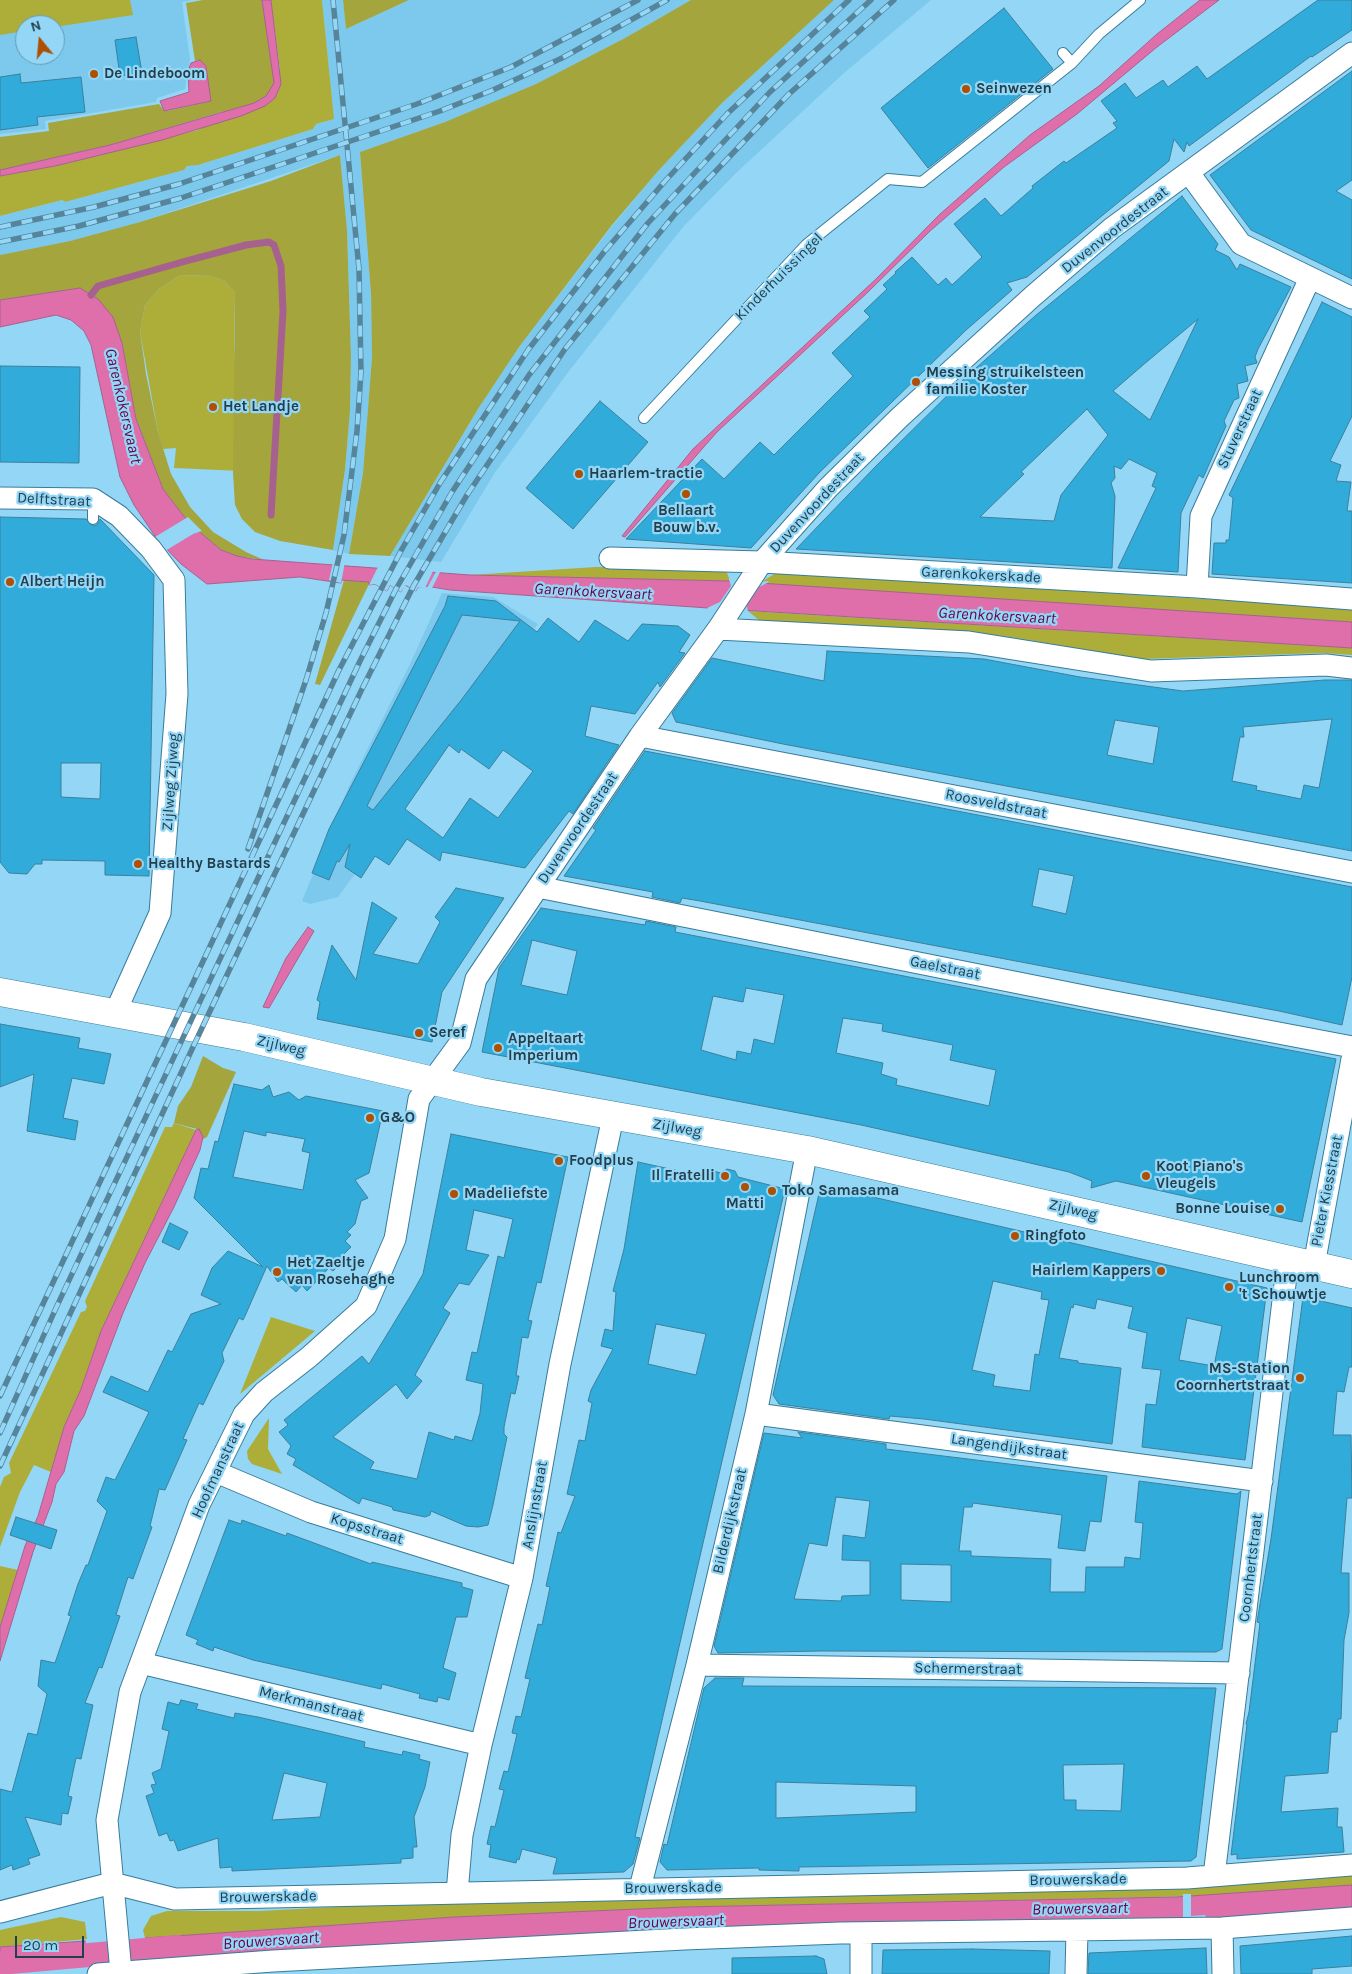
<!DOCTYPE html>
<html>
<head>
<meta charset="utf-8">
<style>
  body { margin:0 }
  #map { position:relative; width:1352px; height:1974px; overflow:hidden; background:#93d6f6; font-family:Karla,sans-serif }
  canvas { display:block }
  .north { position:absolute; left:15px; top:15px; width:50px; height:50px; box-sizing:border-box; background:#93d6f6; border:1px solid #669ab2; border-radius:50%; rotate:343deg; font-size:14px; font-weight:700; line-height:20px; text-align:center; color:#233f4c }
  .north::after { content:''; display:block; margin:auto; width:18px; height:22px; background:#af4f02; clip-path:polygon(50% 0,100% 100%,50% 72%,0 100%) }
  .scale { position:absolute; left:15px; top:1936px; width:69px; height:22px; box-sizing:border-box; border:2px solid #233f4c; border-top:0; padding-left:6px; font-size:15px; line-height:18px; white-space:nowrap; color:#233f4c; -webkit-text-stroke:4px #93d6f6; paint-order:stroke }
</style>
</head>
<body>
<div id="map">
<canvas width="1352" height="1974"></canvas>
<div class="north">N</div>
<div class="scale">20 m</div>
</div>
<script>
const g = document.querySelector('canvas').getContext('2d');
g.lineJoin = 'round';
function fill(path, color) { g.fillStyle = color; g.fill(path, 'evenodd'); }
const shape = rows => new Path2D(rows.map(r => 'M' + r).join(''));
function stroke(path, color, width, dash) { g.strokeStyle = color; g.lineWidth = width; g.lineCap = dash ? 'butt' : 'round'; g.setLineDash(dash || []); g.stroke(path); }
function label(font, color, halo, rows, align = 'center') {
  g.font = font + ' Karla,sans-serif'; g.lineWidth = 4.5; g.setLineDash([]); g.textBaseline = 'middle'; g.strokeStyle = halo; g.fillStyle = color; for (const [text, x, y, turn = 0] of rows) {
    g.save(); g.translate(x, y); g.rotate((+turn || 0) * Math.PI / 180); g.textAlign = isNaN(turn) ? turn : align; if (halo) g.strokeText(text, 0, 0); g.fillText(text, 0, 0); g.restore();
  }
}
const built = shape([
  [0,0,192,0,182,2,190,59,185,89,157,98,156,102,45,121,46,129,0,134],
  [25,25,55,25,55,55,25,55],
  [322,0,343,0,346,29,409,0,691,0,625,38,536,84,445,122,360,152,371,294,372,357,363,473,349,554,333,550,345,470,350,411,351,357,347,230,340,155,140,222,70,241,0,255,0,216,62,200,65,202,184,170,187,166,198,165,313,129,316,124,334,119],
  [834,0,931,0,844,73,735,174,683,227,569,371,494,474,441,562,390,556,478,409,519,347,613,225,659,170,722,103],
  [442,593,493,597,538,624,338,897,310,904,302,901,349,786,410,664]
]);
const green = shape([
  [0,0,130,0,133,15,55,27,25,25,25,31,0,35],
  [271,0,322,0,334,119,316,124,313,129,198,165,187,166,184,170,65,202,62,200,0,216,0,176,55,166,198,130,280,70],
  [180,275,210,276,225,281,235,293,234,346,241,471,174,468,176,448,163,449,158,432,140,332,145,305,159,289],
  [596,567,726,570,729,578,729,581,470,575],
  [776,573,1352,608,1352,622,768,585,766,584,769,581,761,582],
  [748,611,1352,648,1352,655,1323,653,1143,659,1004,636,760,621],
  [174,1123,196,1130,101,1331,81,1389,64,1427,51,1472,34,1465,20,1492,0,1547,0,1487,4,1477,11,1473,9,1463,81,1312,85,1311,87,1307,85,1301,165,1127,172,1127],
  [271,1317,315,1331,240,1394],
  [269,1418,268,1449,282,1474,252,1464,248,1459,247,1451],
  [0,1566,18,1570,0,1627],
  [1352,1872,1352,1885,1201,1896,684,1907,455,1917,145,1938,143,1930,151,1916,167,1911,260,1911,446,1901],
  [61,1917,85,1922,87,1939,0,1947,0,1930]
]);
const forest = shape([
  [203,0,262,0,274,83,266,96,255,102,110,145,0,170,0,137,49,131,48,123,159,104,164,111,167,111,211,101,200,60,195,61,186,3],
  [343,0,409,0,346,29],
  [691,0,834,0,722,103,659,170,612,225,519,347,478,409,390,556,349,554,363,473,372,357,371,294,360,152,445,122,536,84,625,38],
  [340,155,347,230,351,357,350,411,345,470,333,550,280,541,255,532,242,519,235,505,233,473,235,293,225,281,210,276,180,275,159,289,145,305,140,332,146,374,158,432,171,474,190,507,213,532,246,552,264,560,237,556,221,550,189,523,163,489,136,419,122,343,98,299,80,288,0,300,0,255,70,241,140,222,271,181],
  [344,580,370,582,320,685,315,684],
  [203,1056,223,1068,236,1072,207,1137,203,1139,197,1129,174,1123,178,1106,191,1087]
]);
const water = shape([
  [262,0,271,0,281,84,275,98,265,106,241,116,162,140,55,166,0,176,0,170,110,145,254,103,266,96,274,83,262,0],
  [1200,0,1219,0,1157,47,1077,114,1004,167,930,231,868,292,717,432,625,537,622,536,693,449,876,279,939,215,1030,135,1099,86,1157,34,1200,0],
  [200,60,206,66,211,101,164,111,160,101,189,92,188,71,191,63,200,60],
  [80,288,98,299,113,317,122,343,136,419,163,489,189,523,221,550,237,556,252,559,470,575,729,581,1352,622,1352,648,708,608,450,590,426,586,418,587,416,591,405,585,401,592,390,585,387,591,375,584,369,585,369,582,341,580,341,583,300,577,207,584,181,564,157,539,134,505,120,477,91,345,84,331,71,320,56,315,0,327,0,300,80,288],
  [308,927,314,931,269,1008,263,1007,286,958,308,927],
  [199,1129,203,1137,200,1150,174,1207,145,1263,123,1313,84,1416,74,1431,64,1472,56,1484,52,1502,33,1552,0,1661,0,1627,25,1546,38,1516,64,1427,81,1389,101,1331,196,1130,199,1129],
  [1352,1885,1352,1911,1208,1921,438,1945,147,1958,145,1938,455,1917,684,1907,1176,1897,1352,1885],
  [85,1941,86,1963,0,1973,0,1947,85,1941]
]);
const pier = shape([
  [188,517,202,531,193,534,165,551,155,537],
  [333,562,345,562,341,583,329,580],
  [379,565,434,569,425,588,418,587,416,591,406,585,401,592,390,585,387,591,375,584,369,585],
  [437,570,441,570,431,590,426,590],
  [731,578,731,580,769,582,757,588,746,604,748,611,709,610,707,608,720,602,731,586,729,579],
  [1183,1894,1191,1894,1191,1916,1205,1915,1208,1921,1183,1921]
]);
const stream = shape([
  [91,295,98,286,186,261,246,245,269,242,274,245,281,266,283,311,271,515]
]);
const canal = shape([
  [0,1963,178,1947]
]);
const building = shape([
  [1318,0,1352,0,1352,30,1312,57,1311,56,1189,146,1187,142,1184,152,1174,139,1169,161,1027,277,1007,283,1012,290,965,331,819,473,751,548,626,539,702,459,724,479,760,442,774,455,853,376,832,353,870,317,864,311,887,289,883,285,896,273,895,272,912,257,938,285,946,278,952,285,982,257,954,224,985,198,1001,216,1033,188,1032,186,1064,161,1066,163,1117,128,1113,123,1117,121,1101,101,1125,83,1136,98,1163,80,1168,87,1197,66,1207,79,1318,0],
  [1004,8,1053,69,928,168,881,108,1004,8],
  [136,37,142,73,120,76,115,40,136,37],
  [1352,71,1352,180,1336,191,1352,200,1352,279,1251,230,1210,175,1352,71],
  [20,74,21,83,81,77,85,112,37,117,38,125,0,130,0,77,20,74],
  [1182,196,1218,244,1215,250,1229,257,1237,270,1240,264,1291,287,1258,349,1255,357,1257,363,1245,366,1248,381,1237,384,1239,398,1234,400,1224,421,1226,426,1203,478,1199,475,1181,513,1178,572,1118,568,1156,488,1152,486,1157,473,1129,459,1121,469,1114,466,1115,478,1111,483,1115,496,1112,568,796,549,876,466,968,375,1035,316,1182,196],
  [1198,319,1150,420,1113,391,1143,365,1198,319],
  [1087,409,1108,435,1061,495,1054,521,980,517,1024,474,1021,472,1087,409],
  [1322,302,1352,317,1352,416,1330,461,1341,465,1336,481,1351,482,1347,511,1352,511,1352,583,1212,574,1214,543,1226,543,1226,540,1229,540,1233,498,1229,495,1322,302],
  [0,366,80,367,79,463,0,462,0,366],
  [600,401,648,442,573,529,526,488,600,401],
  [0,517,86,519,93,526,97,525,100,519,154,575,149,876,105,875,105,861,42,860,42,864,35,864,27,874,9,873,0,862,0,517],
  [61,763,101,763,100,799,61,797,61,763],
  [448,596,496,601,537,632,548,618,579,642,595,620,628,641,642,624,678,626,690,635,679,652,685,653,660,687,658,682,635,714,591,706,585,736,619,745,573,814,569,811,525,868,442,852,440,861,407,839,389,865,375,856,361,878,345,867,350,844,339,862,337,861,329,880,312,873,329,829,445,606,448,596],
  [462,615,520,621,462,699,373,810,367,806,462,615],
  [449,745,459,753,461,749,489,769,503,750,533,771,498,818,470,798,443,838,405,809,449,745],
  [827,651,984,659,1080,677,1183,691,1325,680,1352,680,1352,851,783,744,676,722,672,713,712,658,824,681,827,651],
  [1332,719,1319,788,1304,785,1301,799,1256,790,1257,786,1232,781,1240,737,1244,737,1243,727,1332,719],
  [1115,720,1159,727,1153,764,1107,755,1115,720],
  [645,751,1352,887,1352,977,1342,1025,1279,1011,700,901,682,898,680,903,652,897,653,892,564,876,596,830,593,828,645,751],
  [1039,869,1074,876,1066,914,1032,906,1039,869],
  [456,888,504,898,442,992,432,1042,317,1019,320,1002,317,1000,332,945,356,980,372,902,397,918,373,954,418,964,440,922,435,917,456,888],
  [541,908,645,925,646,921,676,927,675,932,1336,1059,1302,1222,1116,1181,1091,1188,1092,1181,1069,1172,1004,1157,861,1125,482,1052,499,968,541,908],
  [532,940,577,951,567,995,521,985,532,940],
  [746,988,784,995,774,1044,754,1039,751,1054,737,1051,736,1060,701,1050,713,996,743,1002,746,988],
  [843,1018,883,1024,882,1031,953,1045,950,1060,996,1070,989,1106,896,1085,897,1079,881,1074,883,1063,836,1053,843,1018],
  [0,1024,80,1038,78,1048,111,1054,104,1084,72,1078,63,1118,78,1121,75,1140,27,1131,34,1074,0,1087,0,1024],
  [234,1084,262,1090,269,1085,273,1097,289,1092,299,1100,306,1096,383,1111,369,1173,355,1180,368,1198,361,1201,355,1224,347,1232,351,1235,345,1241,351,1247,342,1256,345,1259,333,1271,329,1268,307,1291,302,1285,296,1292,282,1279,278,1282,267,1266,245,1316,243,1320,239,1318,222,1353,224,1361,203,1405,199,1403,183,1439,187,1440,165,1490,159,1489,150,1526,152,1527,133,1579,128,1577,116,1615,120,1616,102,1668,99,1667,85,1703,93,1705,81,1759,76,1758,68,1796,72,1797,68,1814,62,1813,61,1825,25,1817,40,1855,28,1859,30,1864,13,1870,12,1865,0,1870,0,1789,12,1792,28,1733,37,1735,47,1694,38,1686,41,1660,55,1663,71,1616,68,1615,78,1584,86,1565,88,1565,107,1511,97,1501,106,1477,115,1480,149,1412,103,1392,111,1376,148,1392,168,1350,172,1352,191,1314,221,1304,201,1295,212,1268,228,1251,263,1267,194,1198,201,1168,208,1169,215,1141,218,1142,234,1084],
  [244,1131,266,1136,266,1132,305,1139,302,1151,310,1153,303,1190,233,1177,244,1131],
  [451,1134,568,1157,541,1283,537,1282,528,1320,532,1321,528,1338,522,1337,516,1376,519,1376,515,1394,511,1393,504,1427,504,1434,507,1437,493,1505,488,1525,478,1527,466,1526,431,1511,430,1515,425,1517,393,1510,392,1507,362,1498,359,1504,293,1465,296,1459,287,1454,291,1446,279,1432,288,1425,284,1420,362,1356,369,1364,411,1295,423,1274,451,1134],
  [474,1210,513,1219,504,1258,498,1256,477,1353,472,1352,466,1380,483,1384,480,1413,472,1441,455,1436,454,1440,429,1432,417,1479,370,1469,374,1462,333,1437,396,1384,407,1399,422,1381,415,1375,450,1313,443,1308,459,1283,469,1285,489,1255,466,1250,474,1210],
  [638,1162,711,1178,713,1171,721,1173,727,1169,735,1171,738,1177,785,1189,635,1837,640,1838,633,1864,624,1872,553,1874,557,1858,522,1849,519,1860,517,1859,516,1863,489,1857,491,1845,487,1844,491,1826,495,1827,504,1790,499,1789,504,1771,508,1772,517,1734,512,1733,516,1716,521,1717,530,1679,525,1678,538,1624,542,1625,550,1587,546,1586,558,1532,561,1533,575,1496,567,1494,579,1440,585,1441,592,1403,588,1401,591,1390,613,1349,601,1346,605,1329,613,1331,616,1292,613,1291,624,1249,638,1162],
  [656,1324,706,1334,696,1375,648,1364,656,1324],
  [821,1185,1267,1288,1245,1460,1142,1447,1146,1404,1156,1405,1161,1370,1142,1368,1147,1333,1128,1328,1133,1307,1097,1299,1095,1309,1074,1304,1073,1308,1071,1307,1059,1358,1078,1361,1078,1363,1121,1368,1112,1444,924,1419,890,1416,889,1419,779,1404,773,1395,821,1185],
  [993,1281,1042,1292,1041,1299,1049,1300,1039,1355,1035,1354,1030,1391,993,1386,995,1375,972,1370,993,1281],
  [1187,1318,1222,1326,1214,1366,1179,1360,1187,1318],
  [170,1223,188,1232,179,1250,162,1242,170,1223],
  [1303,1297,1352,1308,1352,1367,1349,1367,1344,1392,1337,1391,1333,1435,1351,1435,1352,1498,1347,1498,1341,1573,1349,1573,1349,1613,1344,1640,1341,1719,1338,1719,1337,1732,1331,1732,1328,1773,1285,1776,1281,1812,1338,1808,1337,1827,1342,1827,1344,1852,1237,1859,1237,1854,1231,1855,1247,1725,1246,1724,1249,1712,1260,1623,1257,1622,1271,1539,1303,1297],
  [798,1432,886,1444,886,1449,1107,1476,1101,1522,1090,1521,1085,1551,1058,1548,1062,1515,973,1503,972,1507,964,1507,959,1551,971,1551,971,1556,1051,1559,1050,1592,1085,1592,1086,1567,1124,1567,1125,1557,1140,1559,1143,1523,1135,1522,1139,1481,1237,1494,1241,1491,1222,1649,1216,1652,821,1651,718,1653,714,1646,764,1433,802,1438,798,1432],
  [836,1497,870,1501,865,1538,843,1535,842,1560,870,1561,870,1595,842,1596,841,1601,794,1599,809,1543,827,1546,836,1497],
  [901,1564,951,1565,951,1602,901,1600,901,1564],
  [16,1517,57,1530,51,1549,10,1535,16,1517],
  [229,1520,241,1524,242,1520,286,1536,287,1533,371,1564,372,1562,462,1583,462,1587,473,1590,467,1617,456,1617,443,1668,456,1673,449,1700,438,1697,437,1702,419,1698,420,1694,382,1684,381,1689,253,1660,214,1647,213,1651,196,1644,198,1640,186,1635,229,1520],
  [715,1678,744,1678,742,1686,1216,1688,1196,1857,1191,1861,799,1867,799,1871,759,1870,759,1868,667,1870,660,1862,664,1844,667,1845,704,1688,715,1678],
  [1124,1764,1121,1811,1076,1810,1076,1800,1064,1800,1063,1765,1124,1764],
  [776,1782,916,1786,916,1812,776,1818,776,1782],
  [181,1700,198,1704,196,1709,234,1718,235,1713,258,1717,319,1731,365,1742,364,1747,402,1755,403,1751,420,1755,419,1759,430,1762,425,1787,414,1817,417,1847,413,1847,413,1858,401,1859,401,1863,232,1871,232,1867,220,1868,218,1838,178,1851,174,1840,170,1841,167,1833,159,1836,146,1796,154,1793,151,1785,156,1784,152,1773,161,1769,169,1731,162,1729,168,1702,179,1705,181,1700],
  [284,1773,327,1783,320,1817,272,1820,284,1773],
  [1352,1936,1352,1966,1312,1969,1312,1974,1241,1974,1240,1946,1352,1936],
  [1206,1948,1207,1974,1088,1974,1089,1953,1206,1948],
  [972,1949,1050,1951,1049,1974,882,1974,883,1950,972,1949],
  [816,1956,824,1959,827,1974,732,1974,732,1958,816,1956]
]);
const lane = shape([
  [1063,53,1072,63],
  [644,418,806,245,888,179,922,182,1072,63,1099,34,1140,0],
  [93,519,93,499]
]);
const street = shape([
  [1189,173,1241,244,1352,298],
  [0,498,93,499,119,516,151,549,174,580,177,694,160,913,115,1013],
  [610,558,762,562,1197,587,1352,599],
  [1197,587,1201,516,1310,278],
  [718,629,969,642,1151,671,1326,665,1352,668],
  [640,736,1352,872],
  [538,887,1099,999,1352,1047],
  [1314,1265,1352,1059],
  [756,1414,1262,1481],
  [216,1472,311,1512,522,1578],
  [141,1663,481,1745],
  [697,1665,1239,1673],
  [1214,1876,1288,1259],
  [640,1888,697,1665,756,1414,807,1150],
  [457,1893,462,1835,481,1745,522,1578,560,1364,613,1117],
  [0,1912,112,1883,175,1899,1187,1878,1352,1865],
  [1222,1928,1223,1974],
  [98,1974,273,1961,684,1939,840,1933,1222,1928,1352,1918],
  [119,1974,121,1972,107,1820,130,1692,199,1505,244,1414,264,1392,309,1357,366,1306,395,1239,419,1099,460,1043,476,979,640,736,718,629,762,562,828,488,899,418,1033,296,1112,228,1352,53],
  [861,1974,861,1933],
  [1076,1974,1077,1930]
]);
const secondary = shape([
  [0,992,244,1037,481,1092,807,1150,1352,1274]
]);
const rail = shape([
  [0,227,94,207,179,184,417,104,511,67,638,0],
  [0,242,79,226,181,198,440,111,493,90,562,58,667,0],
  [248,849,306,680,326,613,344,535,357,431,361,372,359,269,333,0],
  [0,1396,339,670,402,549,440,483,528,350,604,252,666,180,727,114,849,0],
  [0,1433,56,1308,360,661,396,589,452,492,529,375,648,223,770,92,871,0],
  [0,1466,193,1047,361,691,414,585,467,495,565,349,675,214,789,94,894,0]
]);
const markers = [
  [94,74,5,"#af4f02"],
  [966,89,5,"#af4f02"],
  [916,382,5,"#af4f02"],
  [213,407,5,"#af4f02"],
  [579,474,5,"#af4f02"],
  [686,494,5,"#af4f02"],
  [10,582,5,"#af4f02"],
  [138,864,5,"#af4f02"],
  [419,1033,5,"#af4f02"],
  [498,1048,5,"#af4f02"],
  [370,1118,5,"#af4f02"],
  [559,1161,5,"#af4f02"],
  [725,1176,5,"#af4f02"],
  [1146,1176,5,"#af4f02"],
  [745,1187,5,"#af4f02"],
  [772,1191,5,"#af4f02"],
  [454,1194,5,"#af4f02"],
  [1280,1209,5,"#af4f02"],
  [1015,1236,5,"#af4f02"],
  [1161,1271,5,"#af4f02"],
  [277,1272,5,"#af4f02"],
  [1229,1287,5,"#af4f02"],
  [1300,1378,5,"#af4f02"]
];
const poiNames = [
  ["De Lindeboom",104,74],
  ["Seinwezen",976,89],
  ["Messing struikelsteen",926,373],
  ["familie Koster",926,390],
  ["Het Landje",223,407],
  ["Haarlem-tractie",589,474],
  ["Bellaart",686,511,"center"],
  ["Bouw b.v.",686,528,"center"],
  ["Albert Heijn",20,582],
  ["Healthy Bastards",148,864],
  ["Seref",429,1033],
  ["Appeltaart",508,1039],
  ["Imperium",508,1056],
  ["G&O",380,1118],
  ["Foodplus",569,1161],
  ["Koot Piano's",1156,1167],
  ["Vleugels",1156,1184],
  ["Il Fratelli",715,1176,"right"],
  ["Toko Samasama",782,1191],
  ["Madeliefste",464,1194],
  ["Matti",745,1204,"center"],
  ["Bonne Louise",1270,1209,"right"],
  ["Ringfoto",1025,1236],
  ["Het Zaeltje",287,1263],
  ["van Rosehaghe",287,1280],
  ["Hairlem Kappers",1151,1271,"right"],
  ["Lunchroom",1239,1278],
  ["'t Schouwtje",1239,1295],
  ["MS-Station",1290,1369,"right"],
  ["Coornhertstraat",1290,1386,"right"]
];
const streetNames = [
  ["Duvenvoordestraat",1115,230,-38],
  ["Kinderhuissingel",779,277,-45],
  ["Stuverstraat",1240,429,-65],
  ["Delftstraat",54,500,3],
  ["Duvenvoordestraat",817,503,-47],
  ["Garenkokerskade",981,575,3],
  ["Zijlweg Zijweg",171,782,-86],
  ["Roosveldstraat",996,804,11],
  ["Duvenvoordestraat",578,828,-56],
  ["Gaelstraat",945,968,11],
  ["Zijlweg",281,1046,13],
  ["Zijlweg",677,1128,10],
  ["Pieter Kiesstraat",1327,1191,-79],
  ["Zijlweg",1073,1210,13],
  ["Langendijkstraat",1009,1447,8],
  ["Hoofmanstraat",218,1470,-65],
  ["Anslijnstraat",535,1505,-80],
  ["Bilderdijkstraat",730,1521,-77],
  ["Kopsstraat",367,1529,17],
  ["Coornhertstraat",1251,1568,-83],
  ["Schermerstraat",968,1669,1],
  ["Merkmanstraat",311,1704,14],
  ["Brouwerskade",1078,1880,-1],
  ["Brouwerskade",673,1888,-1],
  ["Brouwerskade",268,1897,-1]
];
const waterNames = [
  ["Garenkokersvaart",123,406,77],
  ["Garenkokersvaart",593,592,3],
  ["Garenkokersvaart",997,616,3],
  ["Brouwersvaart",1080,1909,-1],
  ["Brouwersvaart",676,1922,-2],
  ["Brouwersvaart",271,1941,-4]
];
fill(built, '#7dc9ed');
fill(green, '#adad39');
fill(forest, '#a5a53e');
fill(water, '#df6faa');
stroke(water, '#a7618e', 1);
fill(pier, '#93d6f6');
stroke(stream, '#a7618e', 7);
stroke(canal, '#df6faa', 24);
fill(building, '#30abda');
stroke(building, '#3d809d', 1);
stroke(lane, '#397c99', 12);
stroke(street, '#397c99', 23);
stroke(secondary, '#397c99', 29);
stroke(lane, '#fff', 10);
stroke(street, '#fff', 21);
stroke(secondary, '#fff', 28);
stroke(rail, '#56849a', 5.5);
stroke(rail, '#93d6f6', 4, [11]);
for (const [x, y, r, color] of markers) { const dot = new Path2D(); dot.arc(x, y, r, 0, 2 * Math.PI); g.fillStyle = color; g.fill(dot); stroke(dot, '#93d6f6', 2); }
label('bold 15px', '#233f4c', '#93d6f6', poiNames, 'left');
label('15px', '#233f4c', '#93d6f6', streetNames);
label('italic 16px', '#6c0046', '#93d6f6', waterNames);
</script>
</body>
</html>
